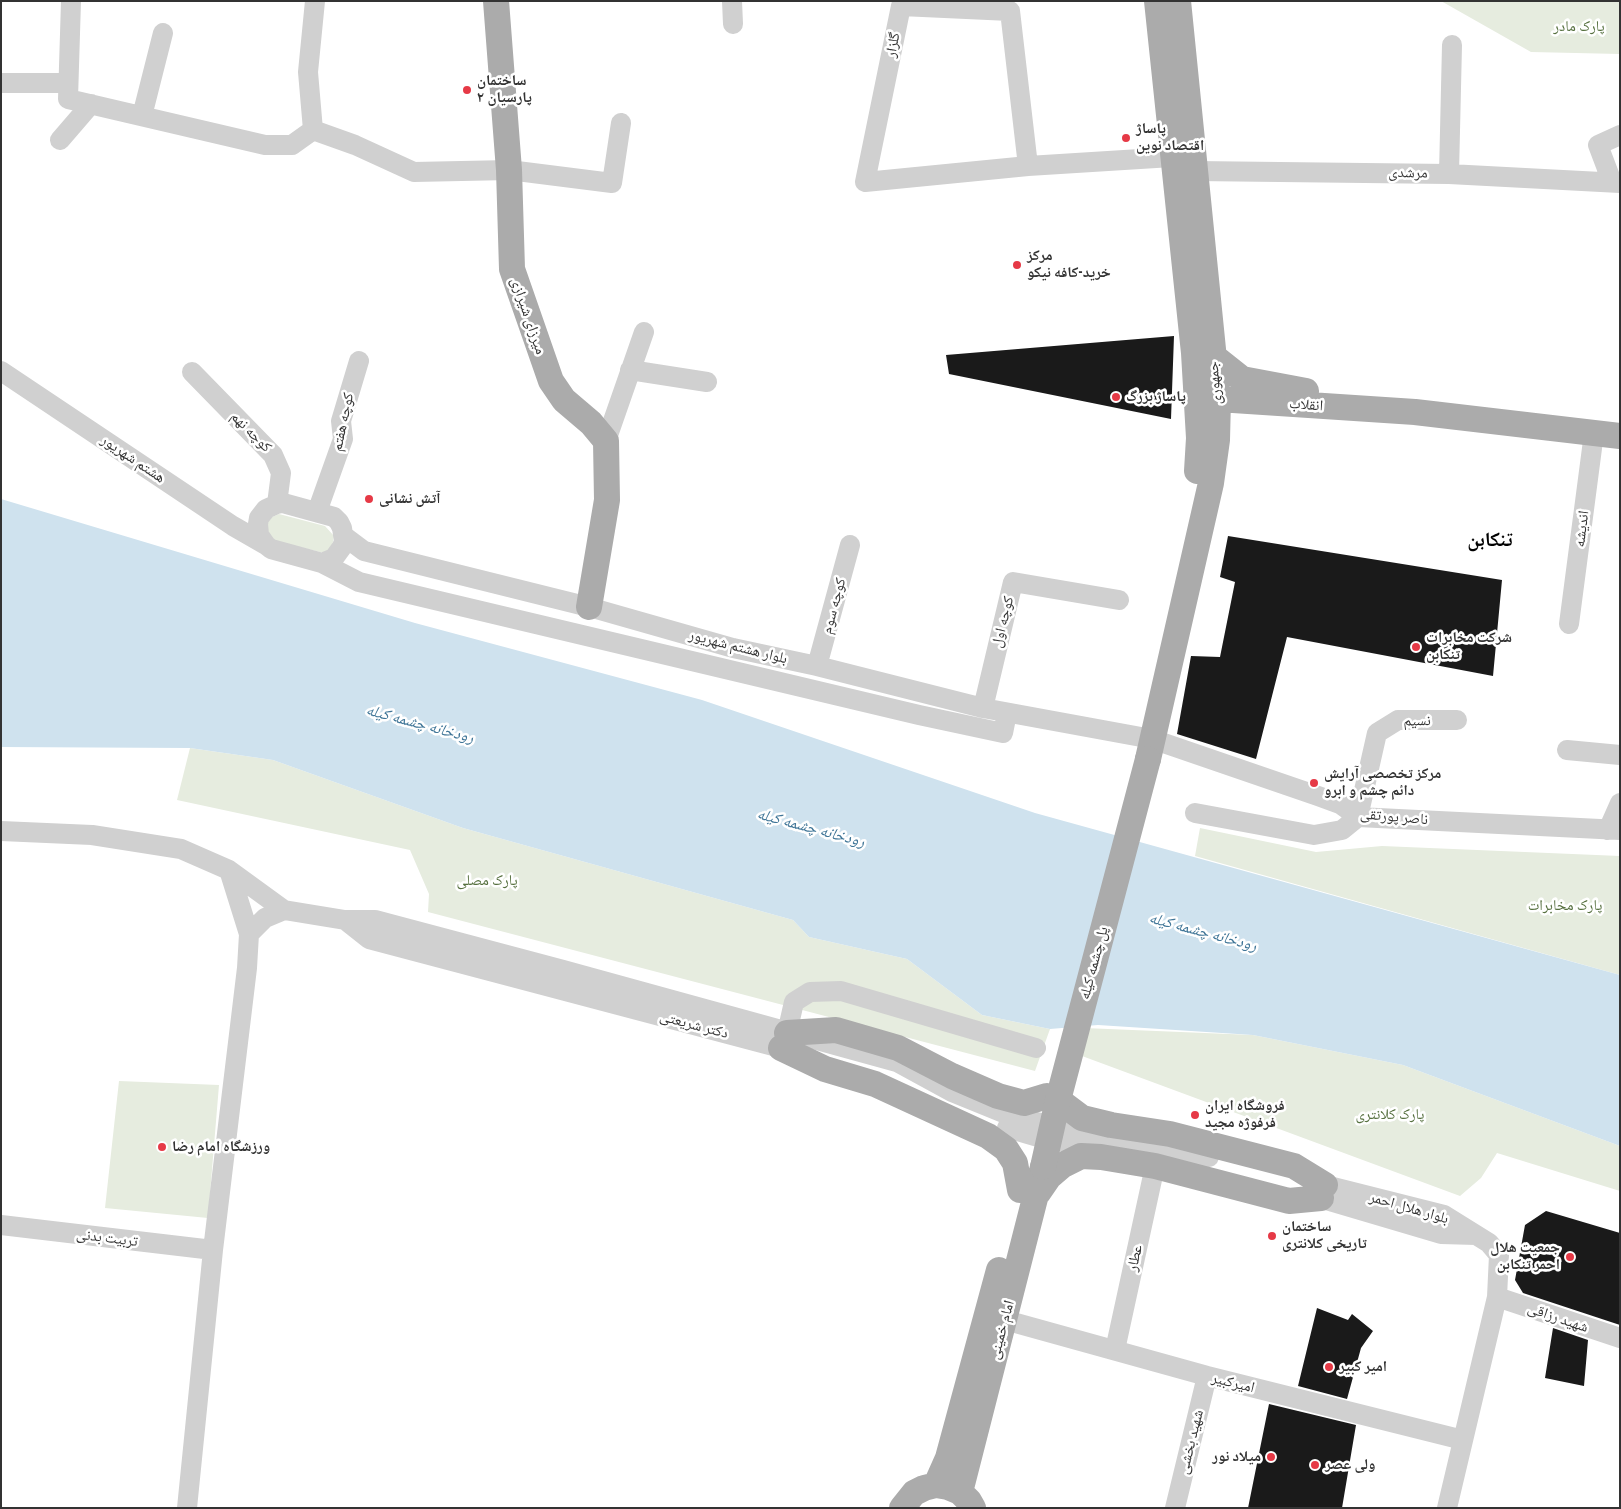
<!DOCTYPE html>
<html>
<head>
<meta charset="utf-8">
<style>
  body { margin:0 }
  #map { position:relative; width:1621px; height:1509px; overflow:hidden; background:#fff; font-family:"PT Sans Narrow",sans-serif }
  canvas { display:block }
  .frame { position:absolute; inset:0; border:2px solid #333; pointer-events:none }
</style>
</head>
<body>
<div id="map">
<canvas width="1621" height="1509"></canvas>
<div class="frame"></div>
</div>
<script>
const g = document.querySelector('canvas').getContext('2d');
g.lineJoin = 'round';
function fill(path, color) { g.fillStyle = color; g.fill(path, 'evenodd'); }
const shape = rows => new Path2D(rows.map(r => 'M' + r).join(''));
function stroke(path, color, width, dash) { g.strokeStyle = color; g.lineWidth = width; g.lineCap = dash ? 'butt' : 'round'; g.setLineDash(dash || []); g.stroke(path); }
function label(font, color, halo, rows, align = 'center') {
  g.font = font + ' "PT Sans Narrow","Noto Naskh Arabic",sans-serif'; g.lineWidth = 5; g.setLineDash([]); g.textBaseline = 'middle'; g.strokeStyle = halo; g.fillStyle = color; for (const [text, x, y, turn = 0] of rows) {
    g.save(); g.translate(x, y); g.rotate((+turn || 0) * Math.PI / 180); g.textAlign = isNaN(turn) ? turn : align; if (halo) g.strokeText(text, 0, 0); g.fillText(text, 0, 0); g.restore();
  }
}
const green = shape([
  [1441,1,1620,1,1620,54,1531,52],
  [279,514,325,526,334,536,332,547,325,552,320,552,275,541,269,536,267,524,272,517],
  [190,748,273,760,463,828,793,920,809,937,907,959,982,1015,1050,1029,1035,1071,428,912,429,894,410,850,177,800],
  [1200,828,1316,852,1382,846,1620,856,1620,975,1195,856],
  [1084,1028,1253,1035,1403,1065,1620,1146,1620,1191,1497,1153,1481,1178,1460,1196,1082,1056],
  [119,1081,219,1085,208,1218,105,1208]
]);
const water = shape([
  [1,499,415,623,702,700,1035,813,1620,975,1620,1146,1403,1065,1253,1035,1098,1025,1050,1029,982,1015,907,959,809,937,793,920,463,828,273,760,190,748,1,747]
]);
const building = shape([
  [1174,336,1171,419,949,374,946,355],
  [1228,536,1502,580,1493,676,1287,637,1256,759,1177,734,1191,656,1220,657,1235,582,1220,577],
  [1546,1211,1620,1233,1620,1325,1523,1293,1515,1280,1525,1225],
  [1317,1308,1348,1320,1352,1314,1373,1331,1361,1348,1347,1399,1298,1386],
  [1553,1328,1588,1340,1584,1386,1545,1378],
  [1269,1404,1356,1425,1342,1508,1248,1508]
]);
const minor = shape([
  [71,1,68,99,265,145,292,145,313,130,355,145,414,172,509,170,612,183,621,123],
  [732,1,733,24],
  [1,83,68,83],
  [142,116,163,33],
  [313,130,308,72,315,1],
  [60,140,91,104],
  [1028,166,1010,11,901,6,865,182,1028,166,1172,157],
  [1195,171,1449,174,1620,183],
  [1449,174,1452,45],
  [1612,182,1598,145,1620,135],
  [630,370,707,382],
  [1,371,233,526,266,545],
  [192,372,273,455,281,473,277,504],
  [606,441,644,332],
  [283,503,334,517,339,522,342,528,344,541,342,547,334,558,322,563,271,549,266,545,259,535,258,524,259,518,266,509,277,504,283,503],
  [317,512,343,439,341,421,359,361],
  [344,536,364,551,589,607,733,648,817,666,983,708,1152,739,1318,796,1340,804,1358,817,1620,830],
  [322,563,359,582,919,715,1003,733,1007,713],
  [1569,624,1594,433],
  [817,666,850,545],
  [983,708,1013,582,1119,600],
  [1567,750,1620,755],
  [1195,813,1314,835,1342,830,1358,817],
  [1358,817,1377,733,1398,720,1457,720],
  [1608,830,1620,803],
  [1,831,92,835,181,849,229,870,284,910,345,920,375,920,563,970,897,1062,952,1092,1011,1116,1045,1124,1155,1144,1209,1157],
  [345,920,369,939,781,1048,795,1050],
  [249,934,265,918,284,910],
  [787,1033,794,1002,810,992,841,991,1036,1048],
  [1007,1128,1041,1138,1100,1149],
  [1313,1182,1444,1215,1489,1243,1499,1255,1497,1297,1447,1508],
  [1309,1195,1441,1234,1476,1235],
  [1,1225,213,1250],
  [1497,1297,1620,1338],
  [1005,1320,1207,1376,1463,1440],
  [1115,1350,1155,1166],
  [187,1508,213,1250,247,968,249,934,229,870],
  [1175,1508,1207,1376]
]);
const major = shape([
  [496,1,509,170,512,269,551,381,564,400,591,423,606,441,607,500,589,607],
  [1157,1,1194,353,1199,438,1197,471],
  [1213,356,1242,379,1306,391],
  [1201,400,1218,399,1415,412,1620,436],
  [1148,759,1211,483,1217,440,1218,399,1178,1],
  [787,1033,836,1030,898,1048,952,1076,998,1096,1024,1103,1047,1096],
  [781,1048,825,1069,875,1084,988,1136,1006,1149,1015,1163,1020,1190],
  [1058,1100,1082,1118,1111,1125,1170,1134,1294,1166,1325,1185],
  [1038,1193,1049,1177,1063,1165,1081,1156,1101,1157,1155,1166,1289,1201,1321,1198],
  [936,1485,948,1458,999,1270],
  [960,1492,1043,1167],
  [902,1508,914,1493,924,1488,936,1485,948,1487,960,1492,969,1501,973,1508]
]);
const majorBridge = shape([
  [1043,1167,1058,1100,1148,759]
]);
const markers = [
  [467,90,5,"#e63946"],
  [1126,138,5,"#e63946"],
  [1017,265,5,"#e63946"],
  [1116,397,5,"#e63946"],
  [369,499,5,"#e63946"],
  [1416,647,5,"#e63946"],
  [1314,783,5,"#e63946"],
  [1195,1115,5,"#e63946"],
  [162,1147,5,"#e63946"],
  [1272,1236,5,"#e63946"],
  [1570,1257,5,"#e63946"],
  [1329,1367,5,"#e63946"],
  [1271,1457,5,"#e63946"],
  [1315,1465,5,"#e63946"]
];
const parkNames = [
  ["پارک مادر",1579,27],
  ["پارک مصلی",487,881],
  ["پارک مخابرات",1565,906],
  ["پارک کلانتری",1390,1115]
];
const streetNames = [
  ["گلزار",893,45,-79],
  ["مرشدی",1408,173,1],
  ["میرزای شیرازی",528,316,71],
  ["جمهوری",1215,383,-95],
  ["انقلاب",1306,405,4],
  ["کوچه هفتم",343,422,-78],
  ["کوچه نهم",251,432,45],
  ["هشتم شهریور",133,459,34],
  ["اندیشه",1582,529,-83],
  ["کوچه سوم",834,606,-75],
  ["کوچه اول",1003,622,-76],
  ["بلوار هشتم شهریور",738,647,14],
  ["نسیم",1417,721,-1],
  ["ناصر پورتقی",1394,817,5],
  ["پل چشمه کیله",1094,963,-75],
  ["دکتر شریعتی",694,1025,15],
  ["بلوار هلال احمر",1409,1208,16],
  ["تربیت بدنی",107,1238,7],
  ["عطار",1135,1258,-77],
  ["شهید رزاقی",1558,1318,19],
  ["امام خمینی",1002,1330,-75],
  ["امیرکبیر",1233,1383,14],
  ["شهید بخشی",1191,1442,-76]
];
const poiNames = [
  ["ساختمان",477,81],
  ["پارسیان ۲",477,98],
  ["پاساژ",1136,129],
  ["اقتصاد نوین",1136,146],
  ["مرکز",1027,256],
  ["خرید-کافه نیکو",1027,273],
  ["پاساژ بزرگ",1126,397],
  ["آتش نشانی",379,499],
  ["شرکت مخابرات",1426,638],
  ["تنکابن",1426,655],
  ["مرکز تخصصی آرایش",1324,774],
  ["دائم چشم و ابرو",1324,791],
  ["فروشگاه ایران",1205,1106],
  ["فرفوژه مجید",1205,1123],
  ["ورزشگاه امام رضا",172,1147],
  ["ساختمان",1282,1227],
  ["تاریخی کلانتری",1282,1244],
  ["جمعیت هلال",1560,1248,"right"],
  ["احمر تنکابن",1560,1265,"right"],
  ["امیر کبیر",1339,1367],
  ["میلاد نور",1261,1457,"right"],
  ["ولی عصر",1325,1465]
];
const waterNames = [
  ["رودخانه چشمه کیله",420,724,15],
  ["رودخانه چشمه کیله",811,828,15],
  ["رودخانه چشمه کیله",1203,932,15]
];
const districtNames = [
  ["تنکابن",1490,540]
];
fill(green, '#e6ecdf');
fill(water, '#cfe2ee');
fill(building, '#1a1a1a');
stroke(minor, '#d0d0d0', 20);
stroke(major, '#ababab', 26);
stroke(majorBridge, '#ababab', 26);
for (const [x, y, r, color] of markers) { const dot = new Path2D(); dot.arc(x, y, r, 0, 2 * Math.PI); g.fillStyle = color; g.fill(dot); stroke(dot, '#fff', 2); }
label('15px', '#56703f', '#fff', parkNames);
label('15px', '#333', '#fff', streetNames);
label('bold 15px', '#333', '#fff', poiNames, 'left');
label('italic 16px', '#3f7597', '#fff', waterNames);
label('bold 20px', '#000', '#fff', districtNames);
</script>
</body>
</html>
